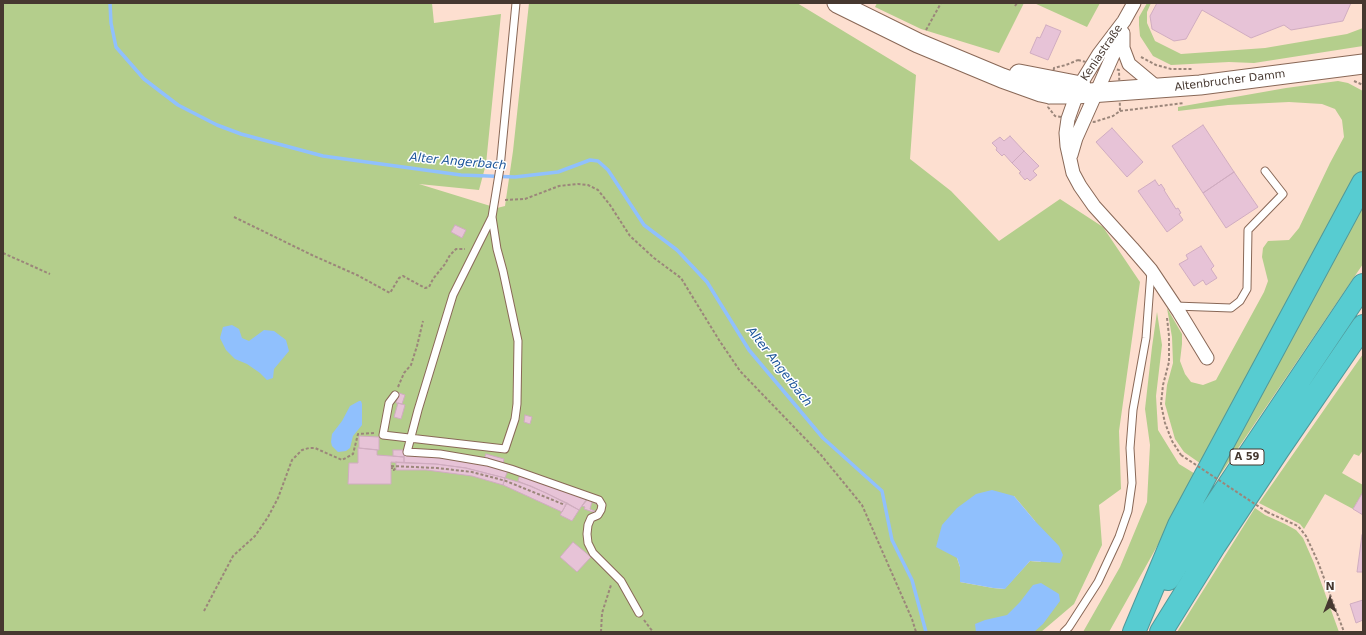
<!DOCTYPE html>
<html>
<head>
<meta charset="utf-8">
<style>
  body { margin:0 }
  #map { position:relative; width:1366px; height:635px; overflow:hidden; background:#fddfd0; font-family:"DejaVu Sans",sans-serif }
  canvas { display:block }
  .frame { position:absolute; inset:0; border:4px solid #463830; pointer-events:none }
  .north { position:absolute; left:1310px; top:579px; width:40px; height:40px; -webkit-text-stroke:3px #fff; paint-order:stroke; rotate:0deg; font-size:11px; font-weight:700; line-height:16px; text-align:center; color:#463830 }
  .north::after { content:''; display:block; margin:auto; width:14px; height:18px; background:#463830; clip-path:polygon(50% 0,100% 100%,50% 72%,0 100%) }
</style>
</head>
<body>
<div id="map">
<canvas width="1366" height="635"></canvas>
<div class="frame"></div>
<div class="north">N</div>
</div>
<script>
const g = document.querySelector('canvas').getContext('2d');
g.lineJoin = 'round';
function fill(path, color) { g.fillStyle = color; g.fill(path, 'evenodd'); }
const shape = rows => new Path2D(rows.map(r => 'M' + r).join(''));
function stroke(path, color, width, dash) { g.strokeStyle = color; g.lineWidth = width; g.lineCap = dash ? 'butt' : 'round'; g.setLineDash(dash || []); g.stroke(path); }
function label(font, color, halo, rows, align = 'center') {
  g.font = font + ' "DejaVu Sans",sans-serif'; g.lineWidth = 3; g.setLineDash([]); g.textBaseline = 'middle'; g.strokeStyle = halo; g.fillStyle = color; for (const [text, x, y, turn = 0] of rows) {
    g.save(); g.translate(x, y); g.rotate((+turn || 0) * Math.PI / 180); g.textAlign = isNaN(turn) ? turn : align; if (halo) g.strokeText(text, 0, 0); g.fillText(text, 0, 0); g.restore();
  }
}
const green = shape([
  [3,3,432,3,434,23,501,14,486,164,479,190,419,184,497,208,505,206,513,151,529,3,797,3,916,75,910,159,951,191,999,241,1060,199,1103,227,1140,282,1119,431,1121,489,1099,505,1102,545,1074,604,1041,632,3,632],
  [1014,496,1035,521,1041,562,1030,561,1004,589,993,588,960,582,960,567,957,558],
  [877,3,1024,3,999,53,921,29,875,7],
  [1034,3,1100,3,1087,27],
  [1147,3,1151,3,1147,12,1147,23,1155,41,1181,54,1265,48,1347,34,1363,28,1363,46,1254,63,1229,62,1171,65,1153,56,1140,36,1139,25,1139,17],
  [1338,81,1348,83,1363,91,1363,173,1204,466,1184,452,1175,439,1165,404,1167,385,1173,363,1172,337,1167,308,1182,334,1182,344,1180,361,1185,374,1191,382,1203,385,1216,380,1264,292,1268,281,1262,257,1263,248,1268,241,1289,240,1299,228,1330,163,1344,137,1342,120,1335,109,1322,104,1289,102,1228,105,1178,111,1178,107,1286,88],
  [1363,197,1363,264,1203,500],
  [1157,312,1162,345,1156,396,1158,430,1179,464,1197,475,1109,632,1083,632,1120,567,1147,502,1150,445,1145,409,1152,347],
  [1363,354,1363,450,1359,456,1354,454,1342,473,1363,485,1363,492,1353,509,1325,494,1304,529,1300,524,1259,503],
  [1255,508,1265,515,1285,524,1296,530,1303,538,1314,563,1339,632,1177,632]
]);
const water = shape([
  [232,325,239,329,242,338,249,341,264,330,274,331,286,340,289,351,274,369,273,378,267,380,260,373,247,364,235,359,226,350,220,338,223,327],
  [359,401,361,401,362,404,362,425,353,436,350,448,346,451,338,452,332,446,331,442,332,434,342,421,350,406],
  [992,490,1014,496,1035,521,1059,546,1063,555,1060,563,1030,561,1005,589,993,588,960,582,960,567,957,558,936,547,942,525,957,508,976,494],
  [1041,583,1059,594,1060,601,1043,624,1034,632,976,632,975,624,985,620,1007,615,1020,602,1033,585]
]);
const stream = shape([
  [110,3,111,23,116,47,144,79,178,105,217,125,241,134,323,156,461,175,515,177,558,172,590,160,598,161,608,170,644,225,677,250,707,282,749,350,823,438,882,491,892,540,912,580,926,632]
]);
const building = shape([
  [1157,3,1351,3,1343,21,1291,30,1284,25,1251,38,1202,10,1186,39,1174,41,1152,29,1150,16,1157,3],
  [1046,25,1061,31,1048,60,1030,53,1037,37,1040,38,1046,25],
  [1203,125,1234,172,1203,193,1172,146,1203,125],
  [1112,128,1143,162,1127,177,1096,142,1112,128],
  [1010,136,1024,151,1012,163,1004,154,1002,156,996,150,997,148,992,143,1000,137,1004,141,1010,136],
  [1024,151,1039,166,1033,171,1037,175,1030,181,1027,178,1025,180,1019,173,1021,172,1012,163,1024,151],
  [1234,172,1258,207,1226,228,1203,193,1234,172],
  [1155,180,1159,186,1161,184,1165,190,1164,190,1176,209,1178,208,1181,213,1179,214,1183,220,1167,232,1138,191,1155,180],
  [455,225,466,230,462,238,451,232,455,225],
  [1201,246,1214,266,1211,269,1217,278,1206,285,1203,280,1194,286,1179,264,1188,259,1186,255,1201,246],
  [399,393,405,395,402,404,396,403,399,393],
  [398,403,405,405,401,419,394,417,398,403],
  [525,415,532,417,530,424,524,422,525,415],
  [359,436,379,437,379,450,359,448,359,436],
  [358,448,377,450,377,455,404,457,404,463,391,462,391,484,348,484,349,463,358,463,358,448],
  [393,450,404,450,404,457,393,456,393,450],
  [486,454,504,459,503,464,484,459,486,454],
  [404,455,474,461,508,470,505,478,466,468,436,464,404,463,404,455],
  [396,462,436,464,466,468,505,478,503,485,472,476,457,474,426,470,396,470,396,462],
  [520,474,588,497,579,510,546,493,518,481,520,474],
  [505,478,531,486,567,503,562,512,503,485,505,478],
  [1363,492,1363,515,1353,509,1363,492],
  [588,499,600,504,596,513,584,509,585,507,582,506,588,499],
  [592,502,599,505,597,512,590,509,592,502],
  [567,503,579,510,572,521,560,515,567,503],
  [1362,535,1363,535,1363,572,1357,572,1362,535],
  [573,542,591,557,577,572,560,557,573,542],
  [1363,600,1363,620,1356,623,1350,604,1363,600]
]);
const path = shape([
  [1015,6,1017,3],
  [926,30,941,3],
  [1141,57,1156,65,1171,69,1193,69],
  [1078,60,1119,70,1120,111,1113,116,1094,122,1055,116,1048,107,1054,68,1066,65,1078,60],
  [1354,81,1363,85],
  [1120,111,1184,103],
  [505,200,525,199,559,186,578,184,588,185,598,190,610,205,630,236,654,258,681,278,719,340,740,371,821,455,862,505,912,619,916,632],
  [234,217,314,256,357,275,390,293,399,278,403,276,425,288,429,287,433,279,445,264,450,255,456,249,465,249],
  [3,253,50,274],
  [1167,318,1169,336,1169,362,1163,385,1161,404,1165,423,1172,441,1181,455],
  [398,387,404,373,411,365,417,346,423,321],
  [391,466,437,468,472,472,506,481,565,505],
  [392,466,392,470,394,470,396,467],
  [1267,512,1298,526,1306,536,1318,562,1344,632],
  [204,611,233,556,255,536,268,517,278,498,292,460,302,450,309,448,315,448,342,460,353,454,358,434,374,433],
  [644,620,653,632],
  [601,632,602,613,611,585]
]);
const service = shape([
  [516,3,500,168,492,217,453,295,418,410,407,452,440,454,487,462,511,469,599,500,602,505,601,510,598,515,591,518,588,525,587,534,588,543,593,553,621,581,639,613],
  [1175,306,1231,308,1240,301,1247,289,1248,230,1283,194,1265,171],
  [395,395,389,403,383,435,505,449,515,419,517,404,518,341,503,271,497,249,492,217],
  [1064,632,1069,627,1098,582,1119,537,1128,511,1132,483,1130,448,1133,410,1146,338,1151,271]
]);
const minor = shape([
  [1134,3,1124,21,1099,54,1080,85,1068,119,1066,133,1067,146,1073,173,1080,186,1094,206,1132,248,1151,270,1179,312,1207,358],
  [1123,33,1123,48,1129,64,1159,89],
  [1071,155,1076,138,1113,55,1121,30]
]);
const secondary = shape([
  [837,3,918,43,1002,78,1041,92,1050,94,1076,94,1200,85,1363,64],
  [1019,74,1081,86]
]);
const motorway = shape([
  [1168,579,1198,531,1363,285],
  [1134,632,1179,525,1363,183],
  [1161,632,1215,545,1278,450,1363,326]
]);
const pathBridge = shape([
  [1181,455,1267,512]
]);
const shields = [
  [1247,457,34]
];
const shieldNames = [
  ["A 59",1247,457]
];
const streetNames = [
  ["Keniastraße",1102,53,-56],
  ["Altenbrucher Damm",1230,81,-7]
];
const waterNames = [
  ["Alter Angerbach",458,162,5],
  ["Alter Angerbach",779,367,52]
];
fill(green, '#b4ce8c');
fill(water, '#90c0fd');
stroke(stream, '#90c0fd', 3.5);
fill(building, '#e7c3d7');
stroke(building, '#d0acc0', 1);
stroke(service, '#896857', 9);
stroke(minor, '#896857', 15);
stroke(secondary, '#896857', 21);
stroke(motorway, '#519899', 24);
stroke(path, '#9b867a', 2, [3, 2]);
stroke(service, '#fff', 7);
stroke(minor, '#fff', 13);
stroke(secondary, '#fff', 19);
stroke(motorway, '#57ccd1', 22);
stroke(pathBridge, '#9b867a', 2, [3, 2]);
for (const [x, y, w] of shields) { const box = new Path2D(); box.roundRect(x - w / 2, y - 8, w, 16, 3); g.fillStyle = '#fff'; g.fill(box); stroke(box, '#463830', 1); }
label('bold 10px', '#463830', null, shieldNames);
label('11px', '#463830', '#fff', streetNames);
label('italic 12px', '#1d569a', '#fff', waterNames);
</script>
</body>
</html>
